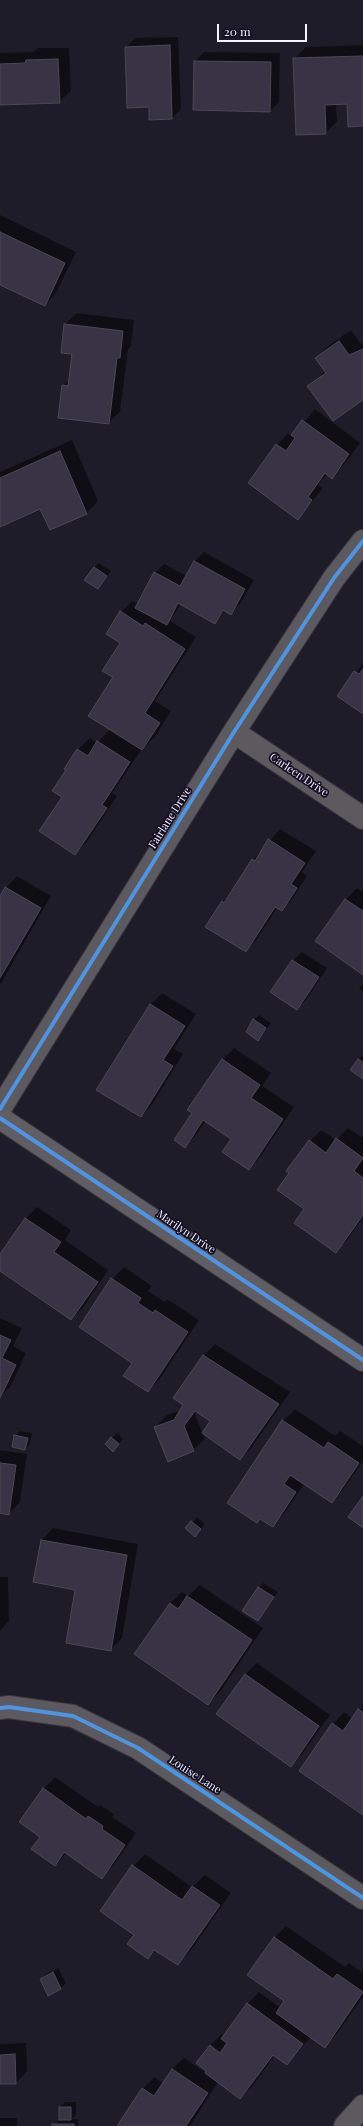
<!DOCTYPE html>
<html>
<head>
<meta charset="utf-8">
<style>
  body { margin:0 }
  #map { position:relative; width:363px; height:2126px; overflow:hidden; background:#1f1c29; font-family:"Playfair Display",serif }
  canvas { display:block }
  .scale { position:absolute; left:217px; top:24px; width:90px; height:18px; box-sizing:border-box; border:2px solid #f4f2fc; border-top:0; padding-left:5px; font-size:12px; line-height:14px; white-space:nowrap; color:#f4f2fc; -webkit-text-stroke:3px #130e24; paint-order:stroke }
</style>
</head>
<body>
<div id="map">
<canvas width="363" height="2126"></canvas>
<div class="scale">20 m</div>
</div>
<script>
const g = document.querySelector('canvas').getContext('2d');
g.lineJoin = 'round';
function fill(path, color) { g.fillStyle = color; g.fill(path, 'evenodd'); }
const shape = rows => new Path2D(rows.map(r => 'M' + r).join(''));
function stroke(path, color, width, dash) { g.strokeStyle = color; g.lineWidth = width; g.lineCap = dash ? 'butt' : 'round'; g.setLineDash(dash || []); g.stroke(path); }
function label(font, color, halo, rows, align = 'center') {
  g.font = font + ' "Playfair Display",serif'; g.lineWidth = 3.5; g.setLineDash([]); g.textBaseline = 'middle'; g.strokeStyle = halo; g.fillStyle = color; for (const [text, x, y, turn = 0] of rows) {
    g.save(); g.translate(x, y); g.rotate((+turn || 0) * Math.PI / 180); g.textAlign = isNaN(turn) ? turn : align; if (halo) g.strokeText(text, 0, 0); g.fillText(text, 0, 0); g.restore();
  }
}
const shadow = shape([
  [178,37,181,109,172,118,150,106,126,47,135,38],
  [363,45,363,125,348,103,336,104,337,121,326,133,294,59,306,47],
  [38,48,69,48,71,91,59,102,0,104,0,53,34,52],
  [204,52,280,53,279,102,270,111,194,109,195,61],
  [0,215,76,252,56,293,45,305,0,283],
  [77,313,134,320,131,346,128,349,120,412,108,423,63,386,70,379,73,353,65,324],
  [351,330,361,344,363,343,363,399,309,386,325,371,317,358,328,346],
  [315,409,360,443,343,466,332,477,327,474,318,485,323,488,298,518,277,445,288,433,292,436],
  [72,440,98,501,87,513,50,529,41,508,0,526,0,472],
  [204,552,254,580,240,604,231,613,225,610,215,622,181,604,170,621,196,637,155,701,171,711,154,738,142,749,112,793,117,796,87,842,75,854,63,797,67,770,65,769,78,749,90,738,97,743,110,729,114,677,121,643,121,612,132,601,138,604,155,573,164,564,187,576,195,561],
  [99,563,111,571,98,588,94,567],
  [363,663,363,713,338,696],
  [280,829,316,851,302,872,307,876,293,898,282,910,278,907,257,939,246,951,223,902,231,894,253,860],
  [17,876,51,896,0,985,0,898,6,888],
  [357,888,363,892,363,973,345,900],
  [302,952,327,968,306,1000,297,1009,293,960],
  [363,984,363,991,359,989],
  [162,993,196,1014,174,1049,183,1054,152,1105,141,1116,97,1089,151,1004],
  [259,1015,271,1023,258,1039,254,1020],
  [234,1048,271,1073,262,1086,294,1107,260,1157,249,1169,232,1139,206,1121,196,1135,185,1146,193,1113,222,1060],
  [363,1055,363,1077,359,1059],
  [348,1128,363,1138,363,1218,347,1240,336,1251,305,1209,290,1173,310,1141,321,1130,336,1140],
  [37,1207,71,1230,65,1240,108,1270,83,1308,71,1319,0,1270,0,1256,26,1218],
  [124,1267,152,1286,148,1291,165,1302,167,1299,199,1320,159,1380,148,1391,134,1363,112,1279],
  [0,1318,22,1328,13,1346,26,1353,11,1386,0,1397],
  [215,1344,290,1392,252,1447,240,1459,211,1420,197,1411,195,1414,205,1439,193,1450,155,1427,167,1415,180,1411,184,1404,175,1398,204,1355],
  [295,1409,335,1436,340,1431,363,1446,363,1461,343,1490,332,1501,305,1483,284,1514,273,1526,228,1503,283,1421],
  [20,1431,32,1433,30,1444,25,1449,15,1435],
  [117,1433,123,1439,113,1450,112,1438],
  [0,1450,27,1454,20,1502,8,1514,0,1512],
  [197,1517,205,1524,200,1530,187,1528],
  [53,1528,138,1544,122,1638,110,1650,77,1589,35,1582,42,1540],
  [0,1577,8,1577,9,1621,0,1631],
  [263,1583,278,1592,257,1620,259,1588],
  [200,1585,263,1628,220,1692,208,1703,170,1603,182,1592,188,1596],
  [257,1663,330,1715,302,1754,291,1765,245,1674],
  [363,1706,363,1814,333,1724,344,1712,353,1719],
  [55,1777,98,1807,100,1805,114,1814,112,1817,136,1833,113,1866,102,1877,67,1853,55,1864,41,1836,43,1789],
  [145,1854,192,1887,205,1875,231,1893,189,1953,177,1964,156,1949,148,1957,135,1934,101,1911,133,1866],
  [286,1926,345,1967,349,1963,363,1973,363,1997,336,2035,324,2047,311,2037,287,2064,275,2055,252,2087,240,2098,218,2082,190,2126,118,2126,143,2089,154,2077,163,2083,172,2069,184,2058,206,2073,210,2045,222,2034,224,2036,248,2003,259,1992,281,2008,285,2001,248,1975,275,1937],
  [58,1968,66,1983,61,1988,48,1994,41,1979,46,1974],
  [26,2043,27,2071,16,2083,0,2083,0,2044],
  [65,2102,76,2102,76,2115,71,2119,78,2119,79,2126,53,2126,60,2120,60,2107],
  [0,2118,17,2118,17,2126,0,2126]
]);
const building = shape([
  [170,45,172,119,149,120,149,107,127,108,125,47,170,45],
  [363,56,363,126,348,127,347,104,325,105,326,134,296,135,293,58,363,56],
  [58,59,60,103,0,105,0,64,25,63,26,60,58,59],
  [194,61,271,62,270,112,193,110,194,61],
  [0,232,65,263,45,306,0,285,0,232],
  [64,324,123,331,120,358,117,358,109,424,58,418,62,385,68,386,72,354,61,353,64,324],
  [339,341,349,355,363,349,363,400,333,421,307,386,326,373,315,358,339,341],
  [302,420,349,454,332,479,325,473,308,497,312,500,298,520,248,483,276,444,286,451,295,438,291,435,302,420],
  [60,451,87,514,50,530,40,509,0,527,0,478,60,451],
  [194,561,245,589,231,615,223,610,215,624,178,603,167,625,135,608,154,572,180,586,194,561],
  [94,567,107,576,98,589,84,580,94,567],
  [120,611,143,626,145,623,185,649,145,713,160,723,142,750,88,716,113,677,102,671,120,643,106,634,120,611],
  [363,669,363,714,337,696,354,671,359,674,363,669],
  [97,741,130,762,102,805,107,808,75,855,39,831,62,797,52,791,66,770,64,769,77,749,88,756,97,741],
  [268,839,305,863,291,884,297,888,282,911,275,907,246,952,205,927,222,901,224,903,252,859,255,861,268,839],
  [5,887,41,908,0,978,0,896,5,887],
  [345,899,363,911,363,975,315,941,345,899],
  [292,960,319,977,297,1010,270,992,292,960],
  [150,1004,185,1026,163,1060,173,1066,141,1117,96,1090,150,1004],
  [253,1019,266,1028,258,1041,246,1032,253,1019],
  [222,1059,260,1085,251,1098,283,1119,249,1170,222,1152,231,1139,203,1120,185,1148,174,1140,192,1113,187,1110,222,1059],
  [358,1059,363,1062,363,1079,350,1070,358,1059],
  [336,1138,363,1158,354,1171,363,1178,363,1215,336,1253,294,1223,304,1209,277,1190,289,1173,286,1171,309,1140,326,1153,336,1138],
  [25,1218,61,1242,54,1252,98,1282,71,1320,0,1271,0,1254,25,1218],
  [111,1278,141,1298,138,1303,153,1313,155,1310,188,1332,148,1392,123,1376,132,1363,79,1327,111,1278],
  [0,1335,11,1340,2,1358,16,1365,0,1398,0,1335],
  [203,1355,279,1404,240,1460,202,1433,210,1421,195,1411,184,1426,194,1451,168,1462,154,1427,174,1420,183,1405,173,1398,203,1355],
  [282,1420,324,1448,328,1442,359,1463,332,1503,290,1475,284,1484,296,1492,273,1527,260,1519,257,1523,227,1503,282,1420],
  [14,1435,28,1438,25,1450,12,1447,14,1435],
  [111,1437,119,1444,113,1452,105,1444,111,1437],
  [0,1463,16,1465,9,1515,0,1513,0,1463],
  [363,1496,363,1528,348,1517,363,1496],
  [191,1521,201,1529,195,1537,185,1528,191,1521],
  [41,1540,127,1555,111,1651,66,1643,75,1590,33,1582,41,1540],
  [258,1587,274,1597,258,1621,242,1611,258,1587],
  [187,1596,252,1640,208,1705,134,1654,170,1603,178,1609,187,1596],
  [245,1674,319,1726,291,1767,216,1714,245,1674],
  [358,1709,363,1712,363,1815,299,1771,332,1723,343,1731,358,1709],
  [43,1788,86,1819,88,1816,103,1826,102,1829,125,1845,102,1879,64,1852,55,1866,31,1849,40,1837,19,1822,43,1788],
  [132,1865,182,1900,192,1886,220,1905,178,1965,154,1950,148,1959,127,1944,134,1935,100,1911,132,1865],
  [274,1937,333,1979,337,1974,363,1992,325,2048,276,2013,284,2001,247,1975,274,1937],
  [53,1972,61,1989,48,1996,40,1979,53,1972],
  [247,2003,303,2044,287,2065,273,2055,240,2099,205,2073,206,2071,196,2063,210,2045,220,2053,227,2043,221,2039,247,2003],
  [15,2054,16,2084,0,2084,0,2055,15,2054],
  [172,2069,208,2093,186,2126,117,2126,142,2088,154,2096,172,2069],
  [59,2107,71,2107,71,2120,59,2120,59,2107],
  [52,2124,74,2124,74,2126,52,2126,52,2124]
]);
const street = shape([
  [234,732,363,818],
  [0,1109,234,732,334,578,363,541],
  [0,1708,9,1707,73,1716,138,1748,363,1898],
  [345,2126,363,2106]
]);
const secondary = shape([
  [0,1118,363,1360]
]);
const cycleway = shape([
  [0,1109,234,732,334,578,363,541],
  [0,1118,363,1360],
  [0,1708,9,1707,73,1716,138,1748,363,1898]
]);
const streetNames = [
  ["Carleen Drive",299,775,34],
  ["Fairlane Drive",170,818,-58],
  ["Marilyn Drive",186,1232,34],
  ["Louise Lane",195,1775,33]
];
fill(shadow, '#0007');
fill(building, '#393346');
stroke(building, '#4b4954', 1);
stroke(street, '#393741', 24);
stroke(secondary, '#393741', 24);
stroke(street, '#5c595f', 22);
stroke(secondary, '#605d64', 22);
stroke(cycleway, '#4d94e3', 4);
label('11px', '#f4f2fc', '#130e24', streetNames);
</script>
</body>
</html>
